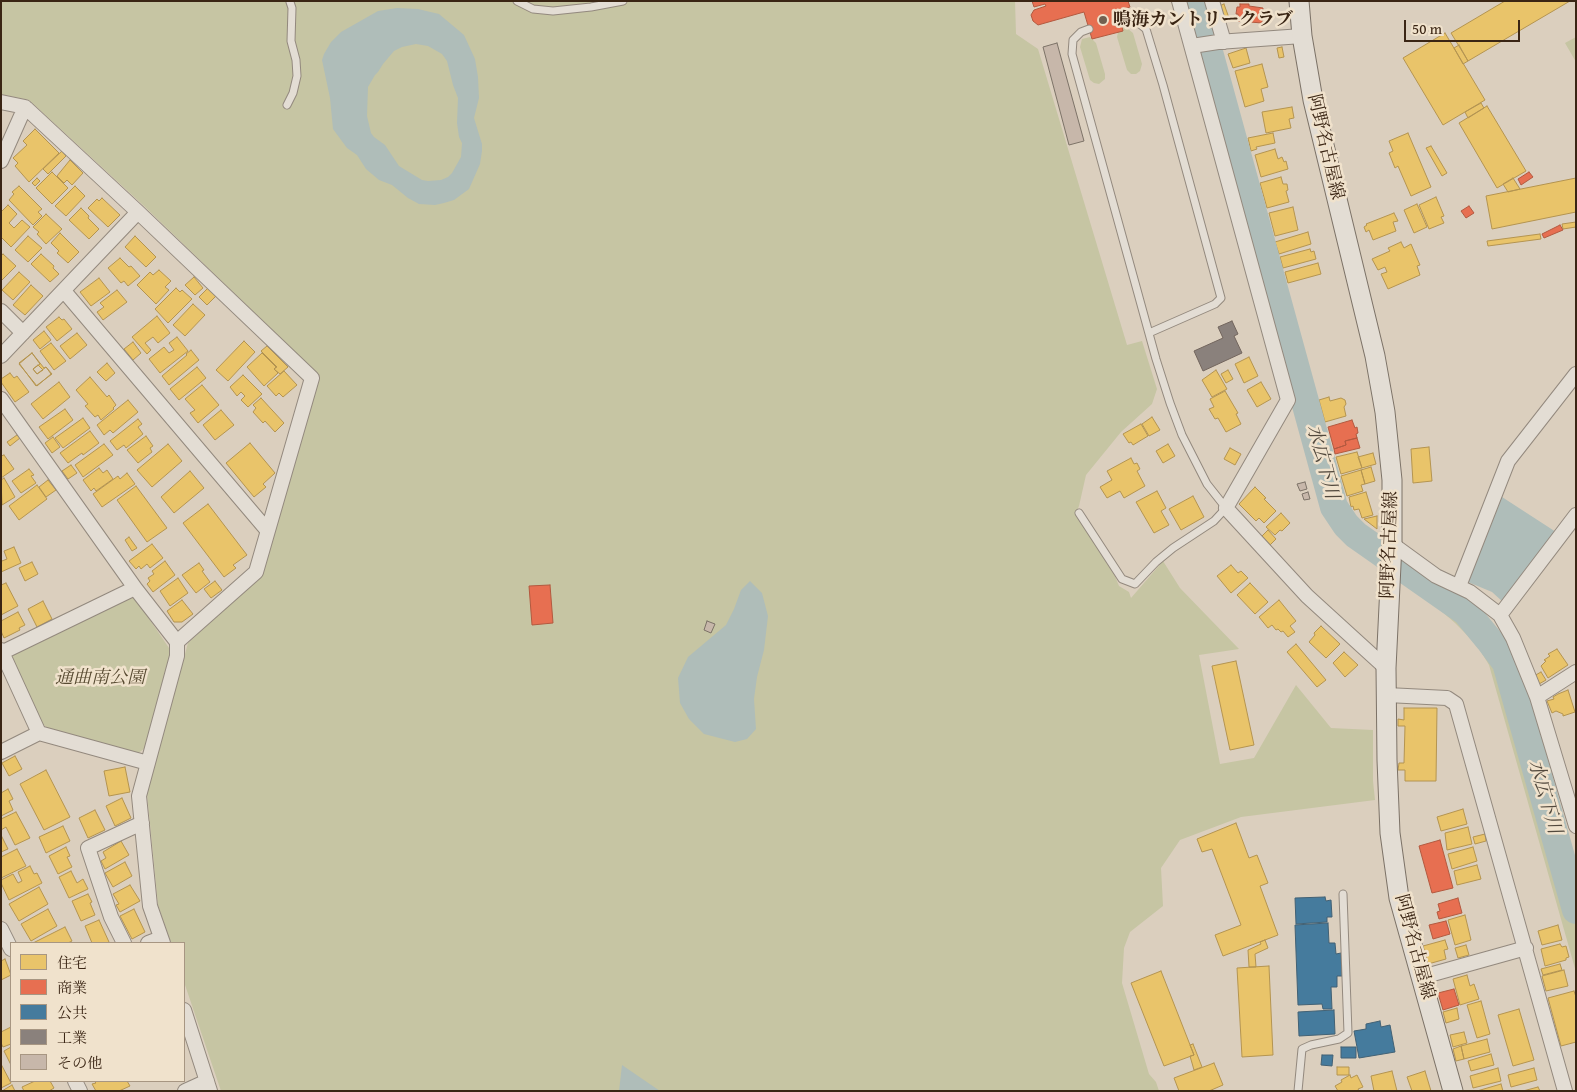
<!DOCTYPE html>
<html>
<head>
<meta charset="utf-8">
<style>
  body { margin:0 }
  #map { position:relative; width:1577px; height:1092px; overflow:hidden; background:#dbcfbe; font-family:"Gentium Book Plus","Noto Serif JP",serif }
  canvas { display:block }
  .frame { position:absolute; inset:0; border:2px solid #3a2514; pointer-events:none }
  .legend { position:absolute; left:10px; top:942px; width:175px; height:140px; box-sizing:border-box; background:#f0e2cc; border:1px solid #a79682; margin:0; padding:6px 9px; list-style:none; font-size:15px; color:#3a2514 }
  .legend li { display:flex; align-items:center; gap:10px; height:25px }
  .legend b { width:25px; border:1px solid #a79682 }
  .scale { position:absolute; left:1404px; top:20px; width:116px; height:22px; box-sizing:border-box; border:2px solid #3a2514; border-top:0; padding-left:6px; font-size:15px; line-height:18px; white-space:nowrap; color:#3a2514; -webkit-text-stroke:4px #f0e2cc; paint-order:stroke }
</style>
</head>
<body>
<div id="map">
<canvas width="1577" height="1092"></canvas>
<div class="frame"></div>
<ul class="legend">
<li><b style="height:14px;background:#e9c46a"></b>住宅</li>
<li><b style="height:14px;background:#e76f51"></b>商業</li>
<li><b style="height:14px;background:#457b9d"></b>公共</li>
<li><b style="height:14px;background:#8a817c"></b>工業</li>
<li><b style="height:14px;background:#c7b7aa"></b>その他</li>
</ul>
<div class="scale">50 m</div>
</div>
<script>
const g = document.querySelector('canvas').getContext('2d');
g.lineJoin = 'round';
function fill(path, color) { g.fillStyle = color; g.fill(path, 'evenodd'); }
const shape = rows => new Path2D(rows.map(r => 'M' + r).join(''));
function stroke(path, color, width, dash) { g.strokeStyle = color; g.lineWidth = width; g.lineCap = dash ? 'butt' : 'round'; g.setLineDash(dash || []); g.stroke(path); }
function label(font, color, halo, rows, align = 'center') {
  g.font = font + ' "Gentium Book Plus","Noto Serif JP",serif'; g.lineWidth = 5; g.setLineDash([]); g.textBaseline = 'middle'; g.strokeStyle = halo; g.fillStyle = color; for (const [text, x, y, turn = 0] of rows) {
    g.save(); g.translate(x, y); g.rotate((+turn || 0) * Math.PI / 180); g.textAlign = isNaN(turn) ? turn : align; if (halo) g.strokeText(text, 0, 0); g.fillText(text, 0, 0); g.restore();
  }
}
const green = shape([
  [1,1,1015,1,1016,34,1038,49,1127,345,1142,341,1157,389,1152,404,1121,432,1086,475,1079,506,1076,513,1111,566,1119,586,1129,592,1131,598,1163,561,1180,588,1239,649,1199,655,1220,764,1254,758,1296,685,1331,728,1373,730,1373,781,1375,800,1241,817,1180,840,1161,868,1163,906,1130,932,1124,948,1122,983,1149,1074,1156,1082,1159,1091,221,1091,184,982,184,943,171,943,158,905,147,794,188,643,262,575,320,376,144,206,29,100,1,94],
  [1122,28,1127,28,1133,33,1142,64,1140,71,1136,74,1131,74,1127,70,1117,37,1118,32],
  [1090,37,1096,43,1105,74,1105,79,1099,84,1094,83,1090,80,1080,47,1082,39],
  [1576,37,1576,62,1565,43],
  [1401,570,1462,616,1485,639,1499,660,1506,675,1576,924,1576,972,1489,665,1477,645,1455,623,1439,609,1400,582],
  [125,595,135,598,169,648,171,655,145,748,137,754,50,729,42,724,11,658,13,651]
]);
const water = shape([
  [397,8,418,9,439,14,464,35,475,59,478,77,479,98,474,118,482,144,482,151,480,164,469,189,454,200,444,203,435,205,419,204,408,198,392,185,379,180,366,169,357,155,347,148,333,129,330,98,322,60,324,54,331,42,341,32,378,11],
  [416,44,428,46,442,54,447,61,453,85,458,98,457,123,459,137,462,143,461,157,452,173,448,177,441,180,428,181,422,180,399,166,385,145,374,137,371,133,367,116,368,87,375,75,378,72,383,64,394,51,402,47],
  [1502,497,1556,532,1503,602,1492,592,1468,582],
  [750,581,762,593,768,616,764,650,757,677,754,699,756,729,747,739,735,742,704,734,689,719,680,703,678,678,688,657,726,625,734,609,741,590],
  [622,1065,660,1091,619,1091]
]);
const homes = shape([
  [1505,1,1570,1,1468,61,1451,33,1505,1],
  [1224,4,1229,18,1225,19,1219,6,1224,4],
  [1445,33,1485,100,1443,125,1403,58,1445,33],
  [1459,45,1468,61,1463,64,1454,48,1459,45],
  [1282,47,1284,57,1279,58,1277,48,1282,47],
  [1246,48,1250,63,1233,68,1228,54,1246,48],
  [1262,64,1268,87,1261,89,1264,101,1245,107,1235,71,1262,64],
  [1481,103,1484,108,1468,118,1465,112,1481,103],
  [1487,106,1526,171,1497,188,1459,123,1487,106],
  [1292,107,1294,118,1289,119,1291,128,1266,133,1262,112,1292,107],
  [35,129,59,153,29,182,15,166,18,163,13,158,27,145,23,141,35,129],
  [1273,133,1275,143,1256,147,1257,149,1251,151,1248,138,1273,133],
  [1408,133,1431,187,1411,196,1398,166,1395,168,1389,153,1393,151,1389,141,1408,133],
  [1431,146,1447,173,1442,176,1426,148,1431,146],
  [1275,149,1278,159,1282,157,1284,162,1286,161,1288,169,1261,177,1255,155,1275,149],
  [62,151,66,156,48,174,43,169,62,151],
  [70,160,83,173,72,185,67,180,64,183,57,176,70,160],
  [52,172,68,188,52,204,36,188,52,172],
  [1281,177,1283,184,1287,184,1288,190,1286,191,1289,202,1267,208,1260,183,1281,177],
  [37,178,40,181,35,186,32,183,37,178],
  [1513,178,1520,189,1508,192,1503,184,1513,178],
  [1576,178,1576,212,1492,229,1486,196,1576,178],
  [19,186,42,209,38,212,42,216,33,225,9,200,14,194,12,192,19,186],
  [75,186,85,196,66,216,55,206,75,186],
  [1436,197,1444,216,1441,217,1444,223,1429,229,1419,205,1436,197],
  [102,198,120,215,108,227,88,208,97,199,99,201,102,198],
  [1417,204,1427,227,1414,233,1404,210,1417,204],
  [8,205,17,214,9,223,14,228,22,220,30,227,11,247,1,237,1,212,8,205],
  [1293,207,1298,230,1275,236,1269,213,1293,207],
  [81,208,89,216,88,218,99,229,89,239,69,220,81,208],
  [1394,213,1398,221,1393,222,1396,231,1373,240,1369,230,1366,232,1364,227,1367,225,1366,224,1394,213],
  [46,214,62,229,46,244,37,234,39,232,33,227,46,214],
  [1576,222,1576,227,1563,229,1562,224,1576,222],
  [1308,232,1311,244,1279,254,1275,242,1308,232],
  [60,233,79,252,68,263,57,253,59,251,51,243,60,233],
  [1540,234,1541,239,1488,246,1487,241,1540,234],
  [28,236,42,248,28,262,15,250,28,236],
  [135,236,156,257,146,267,125,247,135,236],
  [1401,242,1404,248,1411,244,1420,265,1417,266,1420,275,1388,289,1381,274,1387,272,1385,267,1378,270,1372,259,1390,251,1388,248,1401,242],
  [1310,249,1311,252,1314,251,1316,259,1283,268,1280,257,1310,249],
  [3,254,16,266,1,281,1,256,3,254],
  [41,254,54,266,53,268,59,274,50,282,31,264,41,254],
  [120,258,129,267,131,266,140,276,128,286,124,281,121,283,108,268,120,258],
  [1318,263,1321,274,1288,283,1285,272,1318,263],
  [159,270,171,281,165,287,169,290,156,304,137,285,150,272,153,275,159,270],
  [19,272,30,282,13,300,2,290,19,272],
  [194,277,203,288,195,295,185,285,194,277],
  [99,278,110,292,91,306,80,292,99,278],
  [31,285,43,296,25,315,13,305,31,285],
  [176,288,180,292,182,290,192,299,168,323,155,309,176,288],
  [208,288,216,296,207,305,199,297,208,288],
  [117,290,127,302,103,320,97,312,104,307,100,303,117,290],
  [193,304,205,315,185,336,173,325,193,304],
  [157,316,170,333,158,343,153,337,145,343,151,350,147,354,132,337,157,316],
  [59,317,62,320,64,319,72,329,57,341,46,327,59,317],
  [44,331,51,340,40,349,33,340,44,331],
  [77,333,87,345,70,359,60,346,77,333],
  [177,337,188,351,160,373,149,359,164,347,169,353,174,350,169,343,177,337],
  [244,341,255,352,228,381,216,370,244,341],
  [133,342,141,353,133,360,124,349,133,342],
  [51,343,66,361,54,370,40,351,51,343],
  [267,346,288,367,280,374,274,369,277,367,261,351,267,346],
  [191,350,199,360,169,385,162,376,187,355,186,354,191,350],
  [32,353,44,368,46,367,51,374,37,386,19,364,32,353],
  [38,365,43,370,37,374,33,369,38,365],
  [32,353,40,364,33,369,37,374,46,367,52,374,36,386,19,363,32,353],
  [262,353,276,367,274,369,278,373,264,386,247,367,262,353],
  [1249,357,1258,376,1244,383,1235,364,1249,357],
  [107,363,115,373,106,381,97,372,107,363],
  [197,367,206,378,179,400,170,389,197,367],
  [1216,370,1227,389,1212,397,1202,380,1216,370],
  [1228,370,1233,379,1226,383,1221,374,1228,370],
  [284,371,297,385,283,397,279,393,276,396,267,386,284,371],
  [10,373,14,378,17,376,29,392,15,402,1,382,1,379,10,373],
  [243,375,262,394,248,407,241,400,245,396,241,392,237,396,230,387,243,375],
  [90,377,107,397,109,395,116,405,113,408,114,409,101,420,98,415,95,417,85,406,88,404,76,390,90,377],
  [59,382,70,397,43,419,31,404,59,382],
  [1261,382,1271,399,1257,407,1247,390,1261,382],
  [202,385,219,405,198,423,190,413,195,410,185,399,202,385],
  [1225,391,1238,413,1236,414,1241,424,1226,432,1218,418,1215,419,1209,409,1214,407,1210,399,1225,391],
  [1329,397,1330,401,1341,398,1345,400,1346,404,1344,407,1346,416,1325,422,1319,400,1329,397],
  [261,398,284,423,275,432,265,421,263,423,253,412,256,408,253,405,261,398],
  [128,400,138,412,113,433,110,430,104,435,97,425,128,400],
  [65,409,73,420,48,439,39,427,65,409],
  [221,410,234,425,215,440,203,425,221,410],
  [1152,417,1160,430,1149,436,1142,424,1152,417],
  [83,418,90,428,63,448,55,438,83,418],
  [138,419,142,424,138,427,143,434,126,448,124,445,117,450,110,441,138,419],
  [1141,424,1148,436,1133,445,1131,442,1129,443,1123,434,1141,424],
  [90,431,99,443,83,455,82,453,68,463,60,453,90,431],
  [17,435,20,438,10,446,7,442,17,435],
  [146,436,153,446,150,448,152,452,138,463,127,450,146,436],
  [53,437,60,447,52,453,45,443,53,437],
  [250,443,275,473,263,484,266,487,254,497,226,463,250,443],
  [104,444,113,455,83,477,75,465,104,444],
  [168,444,182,461,152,487,137,470,168,444],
  [1168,444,1175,456,1163,463,1156,451,1168,444],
  [1429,447,1432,481,1413,483,1411,449,1429,447],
  [1230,448,1241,454,1235,465,1224,459,1230,448],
  [1357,452,1362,468,1341,474,1336,457,1357,452],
  [1373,453,1376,464,1362,468,1358,457,1373,453],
  [4,455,14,469,1,478,1,456,4,455],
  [1131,458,1134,464,1137,463,1140,469,1137,471,1145,486,1124,498,1120,491,1107,498,1100,487,1112,480,1107,471,1131,458],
  [71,465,77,473,68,479,62,471,71,465],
  [1371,467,1375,481,1365,484,1361,470,1371,467],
  [99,468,103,473,107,470,113,479,96,491,94,488,91,491,83,480,99,468],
  [29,469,34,475,31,476,36,483,21,493,12,481,29,469],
  [1361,470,1365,484,1361,485,1363,491,1347,496,1341,476,1361,470],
  [190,471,204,488,174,513,161,497,190,471],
  [127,473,135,484,102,507,93,494,118,476,120,479,127,473],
  [4,478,15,497,2,505,1,480,4,478],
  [48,480,56,490,46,497,39,487,48,480],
  [37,485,47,499,19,520,9,506,37,485],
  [136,486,167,528,147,542,117,500,136,486],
  [1255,487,1266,498,1264,499,1276,511,1264,523,1259,518,1256,521,1239,504,1255,487],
  [1157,491,1166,508,1161,511,1169,525,1154,533,1136,502,1157,491],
  [1366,492,1373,515,1362,518,1359,509,1354,510,1353,506,1351,507,1349,497,1366,492],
  [1193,496,1204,517,1181,530,1169,509,1193,496],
  [208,504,247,555,233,565,236,568,224,577,183,523,208,504],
  [1281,513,1290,523,1282,531,1280,530,1275,535,1266,527,1281,513],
  [1377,516,1377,529,1364,519,1377,516],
  [1268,530,1276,539,1270,545,1262,536,1268,530],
  [129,537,137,548,132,551,125,540,129,537],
  [152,544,163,558,150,568,147,564,141,569,139,566,136,569,129,561,152,544],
  [14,547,21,563,1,572,1,558,2,561,7,559,4,551,14,547],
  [165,561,175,575,153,592,147,584,150,581,148,578,154,574,152,571,165,561],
  [32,562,38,574,25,581,19,568,32,562],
  [199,563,204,570,202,571,210,582,196,593,182,575,199,563],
  [1231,565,1238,573,1241,571,1248,578,1231,593,1217,576,1231,565],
  [178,578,188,593,170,606,160,591,178,578],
  [215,581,222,590,211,598,204,589,215,581],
  [6,583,18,606,1,615,1,585,6,583],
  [1250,583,1268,602,1255,614,1237,595,1250,583],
  [182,600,193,614,182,622,174,622,167,611,182,600],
  [1279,600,1296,621,1290,626,1295,632,1288,637,1283,631,1281,632,1278,629,1276,630,1272,625,1268,628,1259,617,1279,600],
  [43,601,52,619,37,627,28,609,43,601],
  [18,612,25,625,19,628,20,630,4,638,1,631,1,621,18,612],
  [1321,626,1340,644,1326,658,1309,642,1315,635,1314,633,1321,626],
  [1296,644,1326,680,1317,687,1287,652,1296,644],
  [1557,649,1568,665,1548,678,1541,666,1546,661,1544,660,1550,656,1548,654,1557,649],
  [1344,652,1358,665,1345,677,1333,663,1344,652],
  [1236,661,1254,745,1230,750,1212,666,1236,661],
  [1541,672,1546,680,1539,684,1534,676,1541,672],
  [1568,690,1575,712,1563,716,1563,714,1556,711,1552,713,1547,701,1554,699,1553,697,1558,694,1568,690],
  [1404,708,1437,708,1436,781,1405,781,1405,770,1398,770,1399,763,1404,763,1405,726,1398,726,1398,719,1404,720,1404,708],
  [15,756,22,769,9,776,2,763,15,756],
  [125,767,130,792,109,796,104,771,125,767],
  [46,770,70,817,44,830,20,784,46,770],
  [8,789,13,799,9,801,13,810,1,816,1,793,8,789],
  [122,798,131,818,115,826,106,806,122,798],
  [1463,809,1467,824,1441,831,1437,817,1463,809],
  [95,810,105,830,88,838,79,818,95,810],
  [16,812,30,838,15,845,6,827,1,830,1,819,16,812],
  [1236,823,1249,858,1257,855,1268,883,1260,886,1278,935,1223,956,1215,935,1241,925,1212,849,1202,852,1197,839,1236,823],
  [63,826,70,841,46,853,39,837,63,826],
  [1468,827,1472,844,1447,850,1445,833,1468,827],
  [1485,834,1486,841,1475,844,1473,837,1485,834],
  [1,835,8,849,1,852,1,835],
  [121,841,129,855,105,869,101,861,106,858,103,852,121,841],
  [66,847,70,856,67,857,72,867,58,874,49,856,66,847],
  [1473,847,1477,861,1452,869,1448,854,1473,847],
  [17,849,26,866,1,878,1,857,17,849],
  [125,862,132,876,113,887,105,873,125,862],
  [1477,865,1481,879,1457,885,1454,871,1477,865],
  [30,866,34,874,37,873,42,883,9,900,1,883,1,880,13,874,18,883,22,881,18,872,30,866],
  [71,871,77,883,83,879,88,889,69,898,59,877,71,871],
  [130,885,140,901,120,912,116,905,119,904,113,894,130,885],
  [39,887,48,904,19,921,9,904,39,887],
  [88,894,92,902,90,903,95,915,81,921,72,901,88,894],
  [48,909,57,926,31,941,21,924,48,909],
  [134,909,145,932,132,939,120,916,134,909],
  [1465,915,1471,940,1455,945,1448,920,1465,915],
  [99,920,109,942,107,943,92,943,85,926,99,920],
  [1558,925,1562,940,1542,945,1538,931,1558,925],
  [65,927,72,941,68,943,33,943,65,927],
  [1265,940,1268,948,1255,954,1256,967,1249,967,1248,950,1261,944,1260,942,1265,940],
  [1445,940,1448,949,1444,950,1446,959,1428,964,1423,946,1445,940],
  [1560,944,1562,947,1566,946,1569,957,1566,958,1566,960,1545,966,1541,949,1560,944],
  [1466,945,1469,955,1458,958,1455,948,1466,945],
  [5,959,11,975,1,980,1,961,5,959],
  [1560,964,1562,970,1543,975,1541,969,1560,964],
  [1269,966,1273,1055,1242,1057,1237,968,1269,966],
  [1564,970,1568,986,1546,991,1542,976,1564,970],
  [1161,971,1194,1055,1164,1066,1131,983,1161,971],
  [1467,975,1470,986,1474,984,1479,999,1460,1005,1453,979,1467,975],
  [1574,991,1576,997,1576,1042,1561,1046,1548,998,1574,991],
  [1481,1001,1490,1034,1477,1038,1467,1005,1481,1001],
  [1457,1008,1459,1019,1446,1023,1443,1012,1457,1008],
  [1519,1009,1534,1060,1513,1066,1498,1015,1519,1009],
  [11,1027,11,1044,3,1047,1,1043,1,1032,11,1027],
  [1464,1032,1467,1043,1453,1047,1450,1035,1464,1032],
  [1487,1039,1490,1052,1464,1059,1461,1046,1487,1039],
  [1193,1044,1202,1067,1194,1070,1190,1056,1194,1055,1190,1045,1193,1044],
  [1461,1046,1464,1059,1456,1061,1453,1049,1461,1046],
  [11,1047,11,1065,4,1051,11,1047],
  [1491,1054,1494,1065,1471,1071,1468,1061,1491,1054],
  [1214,1063,1223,1085,1209,1091,1179,1091,1174,1078,1214,1063],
  [1,1064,11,1083,1,1088,1,1064],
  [1337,1067,1349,1067,1349,1075,1337,1075,1337,1067],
  [1498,1068,1501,1081,1473,1088,1470,1076,1498,1068],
  [1534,1068,1537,1080,1511,1087,1508,1075,1534,1068],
  [1392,1071,1397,1091,1374,1091,1371,1076,1392,1071],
  [1425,1071,1431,1091,1412,1091,1407,1077,1425,1071],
  [1350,1075,1351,1078,1357,1075,1363,1087,1358,1089,1359,1091,1338,1091,1335,1086,1342,1082,1341,1080,1350,1075],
  [35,1081,50,1081,54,1088,49,1091,24,1091,22,1087,35,1081],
  [94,1081,127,1081,130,1086,119,1091,96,1091,92,1084,96,1083,94,1081],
  [1501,1084,1503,1091,1477,1091,1501,1084],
  [12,1085,15,1091,2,1091,12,1085],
  [1538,1087,1540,1091,1523,1091,1538,1087]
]);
const shops = shape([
  [1032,1,1128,1,1130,7,1118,11,1123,31,1092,39,1084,12,1038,25,1033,21,1031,15,1034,10,1046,6,1045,4,1034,7,1032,1],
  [1240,4,1249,4,1249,6,1263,8,1262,23,1238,21,1238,14,1236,14,1237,7,1240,7,1240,4],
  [1529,172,1533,177,1521,185,1518,179,1529,172],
  [1469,206,1474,213,1466,218,1461,211,1469,206],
  [1560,225,1563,230,1544,238,1542,234,1560,225],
  [1352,420,1355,428,1357,427,1358,433,1356,434,1357,438,1345,441,1346,445,1334,449,1328,427,1352,420],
  [1357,438,1360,448,1335,454,1334,449,1346,445,1345,441,1357,438],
  [550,585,553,623,532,625,529,586,550,585],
  [1440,840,1453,888,1432,893,1419,846,1440,840],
  [1458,898,1462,913,1439,919,1437,912,1440,911,1438,904,1458,898],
  [1446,921,1450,934,1433,939,1429,925,1446,921],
  [1454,989,1459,1005,1443,1010,1438,993,1454,989]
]);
const public = shape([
  [1325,897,1326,901,1331,900,1332,917,1327,917,1327,922,1296,924,1295,898,1325,897],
  [1328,923,1329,943,1335,943,1336,954,1341,953,1342,976,1337,976,1337,987,1331,987,1332,1009,1323,1009,1322,1004,1298,1005,1295,925,1328,923],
  [1334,1010,1335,1034,1299,1036,1298,1012,1334,1010],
  [1380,1021,1381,1027,1390,1025,1395,1052,1359,1058,1354,1031,1366,1029,1366,1024,1380,1021],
  [1341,1047,1356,1047,1356,1058,1341,1058,1341,1047],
  [1322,1055,1333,1055,1332,1066,1321,1065,1322,1055]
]);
const industry = shape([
  [1232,321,1238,334,1234,336,1242,353,1203,371,1194,351,1223,338,1218,327,1232,321]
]);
const river = shape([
  [1195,1,1334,507,1346,525,1356,535,1466,612,1489,640,1506,663,1576,910]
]);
const building = shape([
  [1057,43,1084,141,1069,145,1043,47,1057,43],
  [1305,482,1307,489,1300,491,1297,484,1305,482],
  [1308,492,1310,499,1304,500,1302,494,1308,492],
  [707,621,715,624,711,633,704,630,707,621]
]);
const lane = shape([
  [517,1,533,9,553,11,591,7,623,1],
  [1120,20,1136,21,1146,29,1163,85,1221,298,1215,304,1149,333],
  [287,105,293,93,297,76,296,60,291,41,292,8,290,2],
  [1079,513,1122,579,1135,584,1156,562,1173,548,1214,521,1226,508,1207,484,1182,435,1170,403,1156,359,1072,54,1073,40,1081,32,1089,29],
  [1298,1091,1302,1049,1311,1045,1339,1039,1348,1033,1343,894]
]);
const street = shape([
  [1179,1,1288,400,1226,508,1307,596,1386,668],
  [1212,1,1224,42],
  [1192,46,1218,42,1302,36],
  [1,102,25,107,138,212,312,378,256,572,177,642,177,656,139,796,150,906,163,943],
  [1,161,25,107],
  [64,291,267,530],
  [1,311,23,333],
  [1,356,138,212],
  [1,399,135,588,177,642],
  [1392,544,1436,576,1470,592,1500,615,1513,638,1537,697,1576,826],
  [1459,586,1508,461,1576,374],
  [1500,615,1576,515],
  [1,650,39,733],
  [3,652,135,588],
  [1387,695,1447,698,1456,704,1565,1091],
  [1537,697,1576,672],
  [1,752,39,733,148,763],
  [1,929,11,949],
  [124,943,111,917,88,848,142,823],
  [148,943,161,938],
  [1422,977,1526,948],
  [184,1010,210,1091],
  [75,1081,80,1091],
  [185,1091,207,1081]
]);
const secondary = shape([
  [1299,1,1302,36,1313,100,1375,356,1385,412,1392,480,1392,544,1386,668,1387,760,1390,833,1399,898,1453,1091]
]);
const markers = [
  [1103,20,5,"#726050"]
];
const poiNames = [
  ["鳴海カントリークラブ",1113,20]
];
const streetNames = [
  ["阿野名古屋線",1325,147,77],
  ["阿野名古屋線",1390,545,-88],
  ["阿野名古屋線",1414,947,75]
];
const parkNames = [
  ["通曲南公園",100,678]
];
const waterNames = [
  ["水広下川",1322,462,75],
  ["水広下川",1544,797,74]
];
fill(green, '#c6c5a3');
fill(water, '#afbdb9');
fill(homes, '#e9c46a');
stroke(homes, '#b49450', 1);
fill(shops, '#e76f51');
stroke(shops, '#b3593f', 1);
fill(public, '#457b9d');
stroke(public, '#426174', 1);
fill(industry, '#8a817c');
stroke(industry, '#72655d', 1);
stroke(river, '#afbdb9', 28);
fill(building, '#c7b7aa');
stroke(building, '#7c7267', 1);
stroke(lane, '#93897e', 9);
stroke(street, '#93897e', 16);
stroke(secondary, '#7c7267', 21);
stroke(lane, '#e3ddd4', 7);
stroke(street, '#e3ddd4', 14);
stroke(secondary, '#e3ddd4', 19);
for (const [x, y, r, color] of markers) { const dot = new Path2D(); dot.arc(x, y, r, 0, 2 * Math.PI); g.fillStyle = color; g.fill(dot); stroke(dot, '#f0e2cc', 2); }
label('bold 18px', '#3a2514', '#f0e2cc', poiNames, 'left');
label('18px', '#3a2514', '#f0e2cc', streetNames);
label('italic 18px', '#584b32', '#f0e2cc', parkNames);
label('italic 19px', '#52493d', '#f0e2cc', waterNames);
</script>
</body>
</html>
